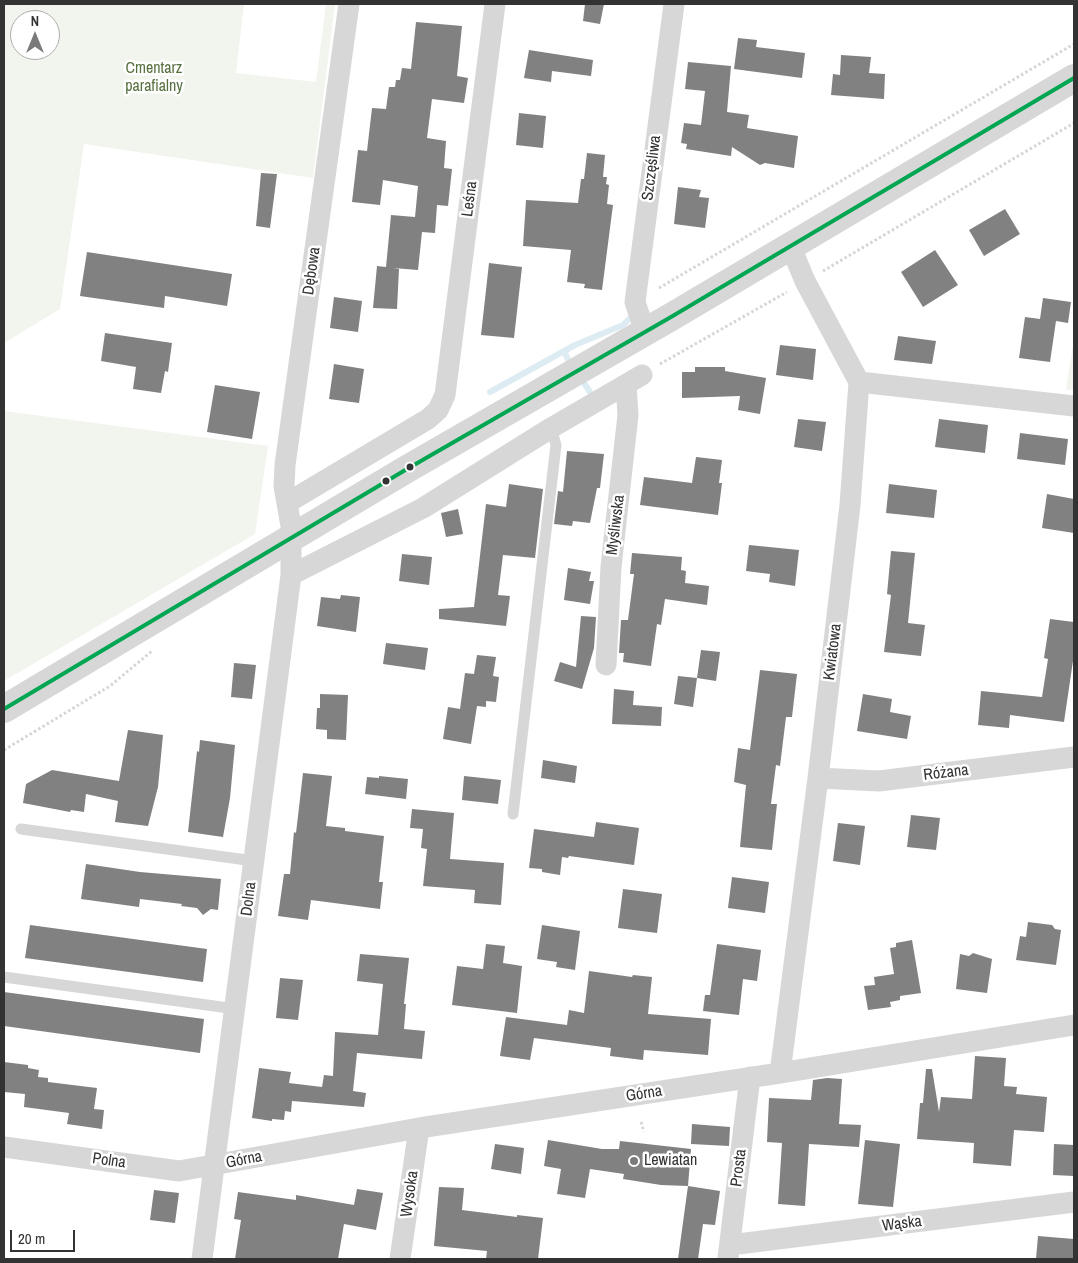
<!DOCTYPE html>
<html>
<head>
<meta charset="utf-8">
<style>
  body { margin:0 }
  #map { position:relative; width:1078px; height:1263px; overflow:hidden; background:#fff; font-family:"Archivo Narrow",sans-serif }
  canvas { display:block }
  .frame { position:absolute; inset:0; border:5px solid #333; pointer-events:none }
  .north { position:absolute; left:10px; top:10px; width:50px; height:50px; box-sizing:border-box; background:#fff; border:1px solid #adadad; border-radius:50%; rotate:0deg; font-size:14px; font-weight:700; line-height:20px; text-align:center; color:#333 }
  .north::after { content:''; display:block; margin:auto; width:18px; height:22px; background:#7a7a7a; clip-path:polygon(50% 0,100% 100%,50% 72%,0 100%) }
  .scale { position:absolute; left:10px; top:1230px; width:65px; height:22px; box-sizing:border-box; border:2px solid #333; border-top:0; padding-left:6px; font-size:15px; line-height:18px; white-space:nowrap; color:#333; -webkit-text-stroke:4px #fff; paint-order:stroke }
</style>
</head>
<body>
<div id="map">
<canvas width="1078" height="1263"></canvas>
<div class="frame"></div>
<div class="north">N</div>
<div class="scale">20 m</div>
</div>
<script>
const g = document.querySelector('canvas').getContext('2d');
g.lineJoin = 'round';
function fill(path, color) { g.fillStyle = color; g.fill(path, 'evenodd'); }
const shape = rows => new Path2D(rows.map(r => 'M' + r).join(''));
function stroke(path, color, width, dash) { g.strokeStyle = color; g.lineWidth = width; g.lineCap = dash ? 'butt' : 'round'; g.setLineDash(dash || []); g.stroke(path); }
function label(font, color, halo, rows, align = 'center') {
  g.font = font + ' "Archivo Narrow",sans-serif'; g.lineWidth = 5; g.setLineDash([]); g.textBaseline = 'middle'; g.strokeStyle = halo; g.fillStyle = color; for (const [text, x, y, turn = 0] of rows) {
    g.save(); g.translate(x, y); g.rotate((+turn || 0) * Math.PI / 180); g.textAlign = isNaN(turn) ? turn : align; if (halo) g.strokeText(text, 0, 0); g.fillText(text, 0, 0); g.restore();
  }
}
const green = shape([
  [4,4,244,4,236,73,316,82,326,4,335,4,313,178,84,144,60,309,4,343],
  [20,20,50,20,50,50,20,50],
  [1074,338,1074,390,1066,390],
  [4,411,268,446,255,534,4,681]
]);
const stream = shape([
  [564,351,570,364],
  [584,383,590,392],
  [490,392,575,345,623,325,629,319]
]);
const building = shape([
  [585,4,604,4,600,24,583,21],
  [416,22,462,26,457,76,468,78,464,103,432,99,427,138,446,141,444,168,452,169,448,206,437,205,435,233,422,232,418,270,393,268,399,269,397,309,373,308,377,266,386,267,391,215,415,217,418,186,383,180,380,205,352,202,358,150,367,151,372,108,386,109,389,87,395,87,396,80,400,80,402,68,411,69],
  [738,38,757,40,756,47,805,53,802,78,734,69],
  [529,50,593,60,591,76,552,71,551,82,524,78],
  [841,55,871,57,869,73,885,74,884,99,831,95,833,74,840,75],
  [688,62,731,66,727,112,749,115,747,128,798,136,794,168,765,163,760,165,732,147,731,156,686,149,687,144,681,143,684,123,701,125,705,91,685,89],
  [519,113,546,116,543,148,516,145],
  [587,153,605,155,603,177,607,177,606,184,609,185,607,204,613,205,602,290,584,288,585,284,567,282,571,250,523,246,526,200,578,203,581,179,584,179],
  [261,173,277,174,270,228,256,226],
  [678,187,701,190,699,197,709,198,705,228,674,224],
  [1005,209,1020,234,984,256,969,230],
  [935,250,958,285,923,307,901,272],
  [87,252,232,274,227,306,165,296,164,308,80,296],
  [489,263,522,267,514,338,481,335],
  [334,297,362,301,358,332,330,328],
  [1043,298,1071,302,1068,323,1056,321,1050,362,1019,358,1025,317,1040,319],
  [105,333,172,343,168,372,165,371,161,393,133,389,136,367,101,361],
  [898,336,936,341,932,364,894,360],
  [780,345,816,349,813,380,776,375],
  [334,364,364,369,359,403,329,399],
  [695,367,725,367,725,371,766,378,760,414,738,410,740,396,682,398,682,372,695,372],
  [215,385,260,392,252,439,207,432],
  [798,419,826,422,822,451,794,447],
  [939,419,988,425,985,453,935,447],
  [1020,433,1068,439,1065,465,1017,459],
  [567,451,604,454,600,488,597,488,590,523,573,521,572,526,554,524,558,491,563,492],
  [696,457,722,460,719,483,722,483,718,515,640,505,644,477,692,483],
  [509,484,543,489,535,558,503,555,498,595,510,596,506,626,439,619,439,609,474,607,486,504,506,507],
  [889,484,937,490,934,518,886,513],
  [1047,494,1074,499,1074,533,1042,528],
  [458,509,463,534,446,537,441,513],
  [749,545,799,550,795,586,769,582,770,574,746,571],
  [891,551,915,553,908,623,925,625,921,656,884,652,891,595,887,594],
  [632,553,682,557,681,570,686,571,685,583,709,586,707,605,665,599,661,625,657,624,651,666,623,662,624,653,619,653,621,620,628,620,634,574,630,574],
  [402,554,432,557,429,585,399,581],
  [568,568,591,572,589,581,594,581,590,604,564,600],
  [341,595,360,597,356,632,317,626,321,597,340,599],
  [581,616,596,617,594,648,582,689,554,681,560,662,576,667],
  [1050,619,1074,622,1074,654,1064,722,1010,715,1009,728,978,725,981,691,1042,697,1048,659,1044,658],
  [386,643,428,648,425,670,383,664],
  [701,650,720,652,716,681,697,678],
  [477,655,496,657,493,676,499,677,496,702,486,701,486,707,477,706,471,744,443,739,448,707,460,709,465,673,474,674],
  [234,663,256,665,252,699,231,697],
  [760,670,797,674,792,717,786,717,780,766,776,765,771,804,777,804,772,850,740,847,746,785,734,782,738,748,750,750],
  [678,676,697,678,693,707,674,704],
  [614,689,634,691,633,705,662,707,661,726,612,724],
  [320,694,348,695,346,740,327,739,327,730,316,729,317,708,320,708],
  [863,694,892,699,890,712,911,716,907,739,857,731],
  [128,730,163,735,158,787,148,826,115,822,118,801,86,794,84,812,71,810,70,812,23,803,26,784,52,770,119,781],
  [200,740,235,745,230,798,223,837,188,832,197,751,199,752],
  [543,760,577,766,575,783,541,778],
  [303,773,332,776,326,826,345,828,345,831,384,836,379,882,383,882,380,909,311,900,308,920,278,916,284,874,290,874,294,832,296,833],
  [379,776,408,779,406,799,365,794,367,777,379,778],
  [464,776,501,780,498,804,462,800],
  [412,809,454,813,450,859,504,863,501,905,474,903,475,890,423,886,427,849,421,848,423,829,410,828],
  [911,815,940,818,936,850,907,847],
  [596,822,639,828,634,865,569,856,568,858,562,857,560,875,542,872,542,869,529,868,534,829,594,837],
  [838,823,865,826,860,865,833,861],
  [86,864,140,872,221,879,218,910,211,909,203,915,197,908,181,906,182,904,140,899,139,907,81,899],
  [732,877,769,882,765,913,728,908],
  [623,889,662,894,657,933,618,928],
  [1028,922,1052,925,1055,929,1061,930,1056,965,1016,960,1020,936,1026,937],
  [30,925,207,949,203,982,25,958],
  [542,925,580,931,575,970,556,967,557,962,537,959],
  [912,940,921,993,900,996,900,1000,890,1002,891,1007,868,1010,864,986,875,985,874,977,894,974,890,948,896,947,896,943],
  [486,944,505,946,503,963,522,966,517,1013,452,1005,457,966,483,969],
  [717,944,761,950,757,981,743,979,739,1015,703,1011,705,995,710,995],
  [973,953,992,959,987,993,956,989,960,954,969,956],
  [360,954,409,958,404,1004,406,1004,404,1029,425,1031,422,1059,357,1053,353,1091,366,1093,364,1107,292,1101,291,1112,285,1111,284,1120,272,1119,272,1121,252,1118,259,1068,291,1072,289,1083,322,1087,324,1075,333,1076,335,1032,378,1035,383,984,357,981],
  [589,971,632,977,633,975,652,977,648,1014,711,1019,708,1055,644,1050,643,1060,610,1056,611,1048,534,1038,530,1060,500,1056,506,1017,567,1025,569,1010,584,1013],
  [280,978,303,980,298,1020,276,1018],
  [4,992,204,1019,200,1053,4,1026],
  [975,1056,1006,1058,1004,1086,1017,1087,1016,1094,1047,1097,1044,1132,1014,1130,1011,1166,973,1163,974,1143,917,1139,920,1103,923,1103,926,1069,932,1069,939,1112,941,1097,972,1099],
  [4,1062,28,1065,28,1068,39,1070,38,1077,48,1078,48,1082,97,1088,94,1109,104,1110,102,1129,67,1124,69,1113,24,1107,25,1094,4,1092],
  [827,1078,842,1079,839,1124,861,1125,859,1147,809,1144,805,1206,778,1204,782,1143,767,1142,769,1098,811,1100,813,1080],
  [692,1124,730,1127,729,1146,691,1144],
  [548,1140,602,1149,619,1149,620,1141,691,1149,688,1186,661,1185,623,1179,624,1174,590,1169,585,1198,557,1194,561,1169,544,1166],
  [865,1140,900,1144,893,1207,858,1204],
  [495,1144,524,1148,521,1174,491,1169],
  [1054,1144,1074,1145,1074,1176,1053,1175],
  [688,1186,720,1191,715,1225,703,1224,698,1259,678,1259],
  [439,1187,464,1188,462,1210,517,1217,517,1215,543,1218,538,1259,486,1259,487,1251,434,1246],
  [357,1189,383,1193,376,1230,344,1224,338,1259,235,1259,241,1220,234,1219,238,1192,296,1200,296,1195,354,1205],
  [154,1190,179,1193,175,1223,150,1220],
  [1038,1236,1074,1239,1074,1259,1036,1259]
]);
const path = shape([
  [823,271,1074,123],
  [659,288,1074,44],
  [660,364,787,292],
  [4,750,110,686,152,651],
  [641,1122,644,1132]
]);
const service = shape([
  [513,814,556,445,551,428],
  [21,829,254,861],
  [4,977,236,1009]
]);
const minor = shape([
  [645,332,635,302,674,4],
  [859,382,1074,406],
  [287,503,428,419,438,410,445,395,495,4],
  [291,575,423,508,551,428,642,375],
  [606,665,611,567,628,415,626,385],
  [818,778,879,781,1074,757],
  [780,1073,818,778,850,505,859,382,805,281,790,245],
  [4,1147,179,1171,419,1128,780,1073,1074,1025],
  [730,1245,1074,1202],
  [728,1258,750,1077],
  [202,1259,291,575,291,526,284,486,285,465,349,4],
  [400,1259,419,1128]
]);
const tertiary = shape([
  [4,709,407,469,671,317,1074,78]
]);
const bus1 = shape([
  [4,709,407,469,671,317,1074,78]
]);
const markers = [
  [410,467,4.5,"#333"],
  [386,481,4.5,"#333"],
  [634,1161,5,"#7a7a7a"]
];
const parkNames = [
  ["Cmentarz",154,69],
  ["parafialny",154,87]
];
const streetNames = [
  ["Szczęśliwa",652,168,-83],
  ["Leśna",470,199,-83],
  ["Dębowa",312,271,-82],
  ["Myśliwska",616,525,-83],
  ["Kwiatowa",833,652,-83],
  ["Różana",946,773,-7],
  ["Dolna",249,899,-83],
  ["Górna",644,1094,-9],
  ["Górna",244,1160,-11],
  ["Polna",109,1161,8],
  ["Prosta",739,1168,-83],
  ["Wysoka",410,1194,-82],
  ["Wąska",902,1224,-7]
];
const poiNames = [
  ["Lewiatan",644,1161]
];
fill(green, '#f1f5ed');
stroke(stream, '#ddebf3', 6);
fill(building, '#818181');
stroke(path, '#d6d6d6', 3, [2.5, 2.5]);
stroke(service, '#d7d7d7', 11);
stroke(minor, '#d7d7d7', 21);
stroke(tertiary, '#d7d7d7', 28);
stroke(bus1, '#00a651', 4);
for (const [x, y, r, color] of markers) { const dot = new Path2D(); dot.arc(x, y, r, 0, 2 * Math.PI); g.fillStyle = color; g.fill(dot); stroke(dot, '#fff', 2); }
label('16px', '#56703f', '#fff', parkNames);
label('16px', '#333', '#fff', streetNames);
label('16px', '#333', '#fff', poiNames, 'left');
</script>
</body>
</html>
